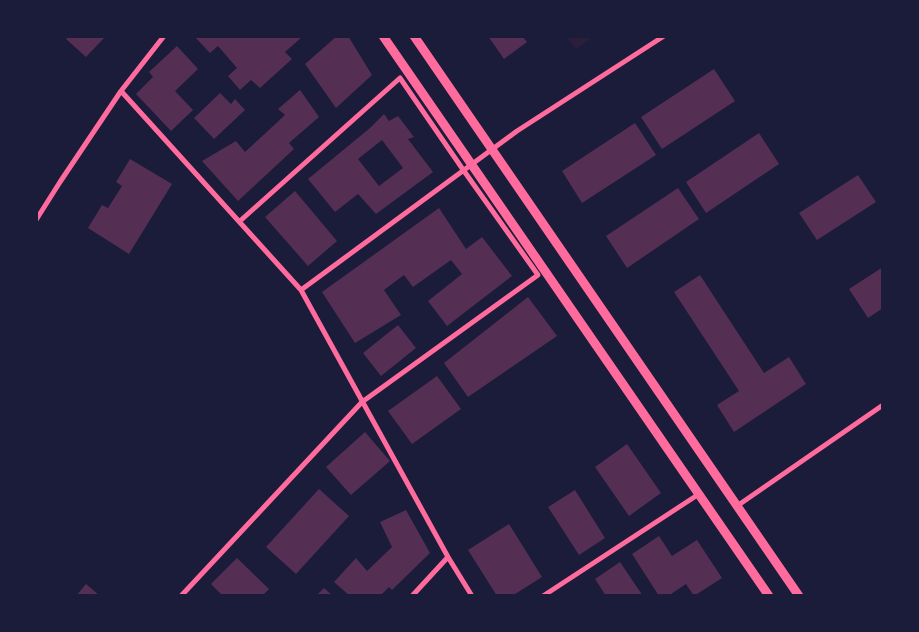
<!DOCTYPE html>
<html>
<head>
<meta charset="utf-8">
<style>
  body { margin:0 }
  #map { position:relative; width:919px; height:632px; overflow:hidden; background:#1b1b3a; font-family:Georgia,serif }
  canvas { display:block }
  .frame { position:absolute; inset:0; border:38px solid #1b1b3a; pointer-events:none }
</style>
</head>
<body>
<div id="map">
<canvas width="919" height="632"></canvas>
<div class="frame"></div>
</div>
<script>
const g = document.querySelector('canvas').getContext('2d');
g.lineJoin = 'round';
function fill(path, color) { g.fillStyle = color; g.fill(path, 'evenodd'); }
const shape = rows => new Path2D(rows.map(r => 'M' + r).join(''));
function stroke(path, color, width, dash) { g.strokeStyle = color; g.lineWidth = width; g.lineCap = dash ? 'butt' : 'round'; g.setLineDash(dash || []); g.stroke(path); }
const green = shape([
  [566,36,595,36,576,49]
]);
const building = shape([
  [69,36,106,36,86,57,66,39],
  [194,36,303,36,285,52,292,59,260,88,251,80,240,90,228,76,237,68,218,46,210,53],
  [337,36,348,36,372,75,336,108,305,64],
  [488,36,522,36,527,42,504,59],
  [177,46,198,69,175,91,193,110,171,131,136,94,153,77,149,72],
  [714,69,735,101,662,149,641,117],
  [300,90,319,117,289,143,294,149,238,201,202,161,236,141,245,152,285,115,278,109],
  [220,93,231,104,235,99,245,110,214,139,194,118],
  [384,114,389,121,398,116,414,137,408,139,433,172,376,214,358,194,335,212,308,179,370,128],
  [382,140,403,168,379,186,358,159],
  [635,123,656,155,582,203,562,171],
  [759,133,779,164,706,213,686,182],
  [130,159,172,184,129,254,88,228,102,205,108,208,122,186,116,182],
  [858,175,876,202,817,240,799,213],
  [678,188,699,219,627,268,606,236],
  [295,191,337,241,308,266,265,217],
  [439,208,466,249,482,237,512,276,447,326,428,301,462,274,451,260,413,287,404,275,384,290,401,315,355,343,322,292],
  [883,267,883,308,868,318,849,289],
  [700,275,764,373,789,357,806,384,734,432,717,405,739,391,674,292],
  [528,297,557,336,468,397,444,363],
  [398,325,416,348,381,376,363,353],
  [437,376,461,409,412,444,388,411],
  [365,432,390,461,351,495,326,467],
  [627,444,661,493,629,516,595,467],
  [319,489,349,516,296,574,266,547],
  [575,490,605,538,579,555,548,507],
  [406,510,430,553,392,590,389,587,380,596,350,596,334,582,356,558,367,571,392,547,380,522],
  [509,524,542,577,512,596,497,596,468,550],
  [659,536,672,556,697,540,722,578,694,596,686,584,668,596,659,596,632,554],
  [237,558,269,589,262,596,223,596,211,584],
  [620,562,643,596,606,596,595,579],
  [86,584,100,596,76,596],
  [324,588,333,596,316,596]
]);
const minor = shape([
  [121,91,301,290,448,557,472,596],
  [36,220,60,182,121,91,164,36],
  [301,290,517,131,664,36],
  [737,506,883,405],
  [181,596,362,402,538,275,464,171,400,78,240,221],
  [412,596,448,557],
  [543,596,699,494]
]);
const tertiary = shape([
  [383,36,769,596],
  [414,36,799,596]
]);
fill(green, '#2a1e3b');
fill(building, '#542f53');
stroke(minor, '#ff6b9d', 5);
stroke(tertiary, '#ff6b9d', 9);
</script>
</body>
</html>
